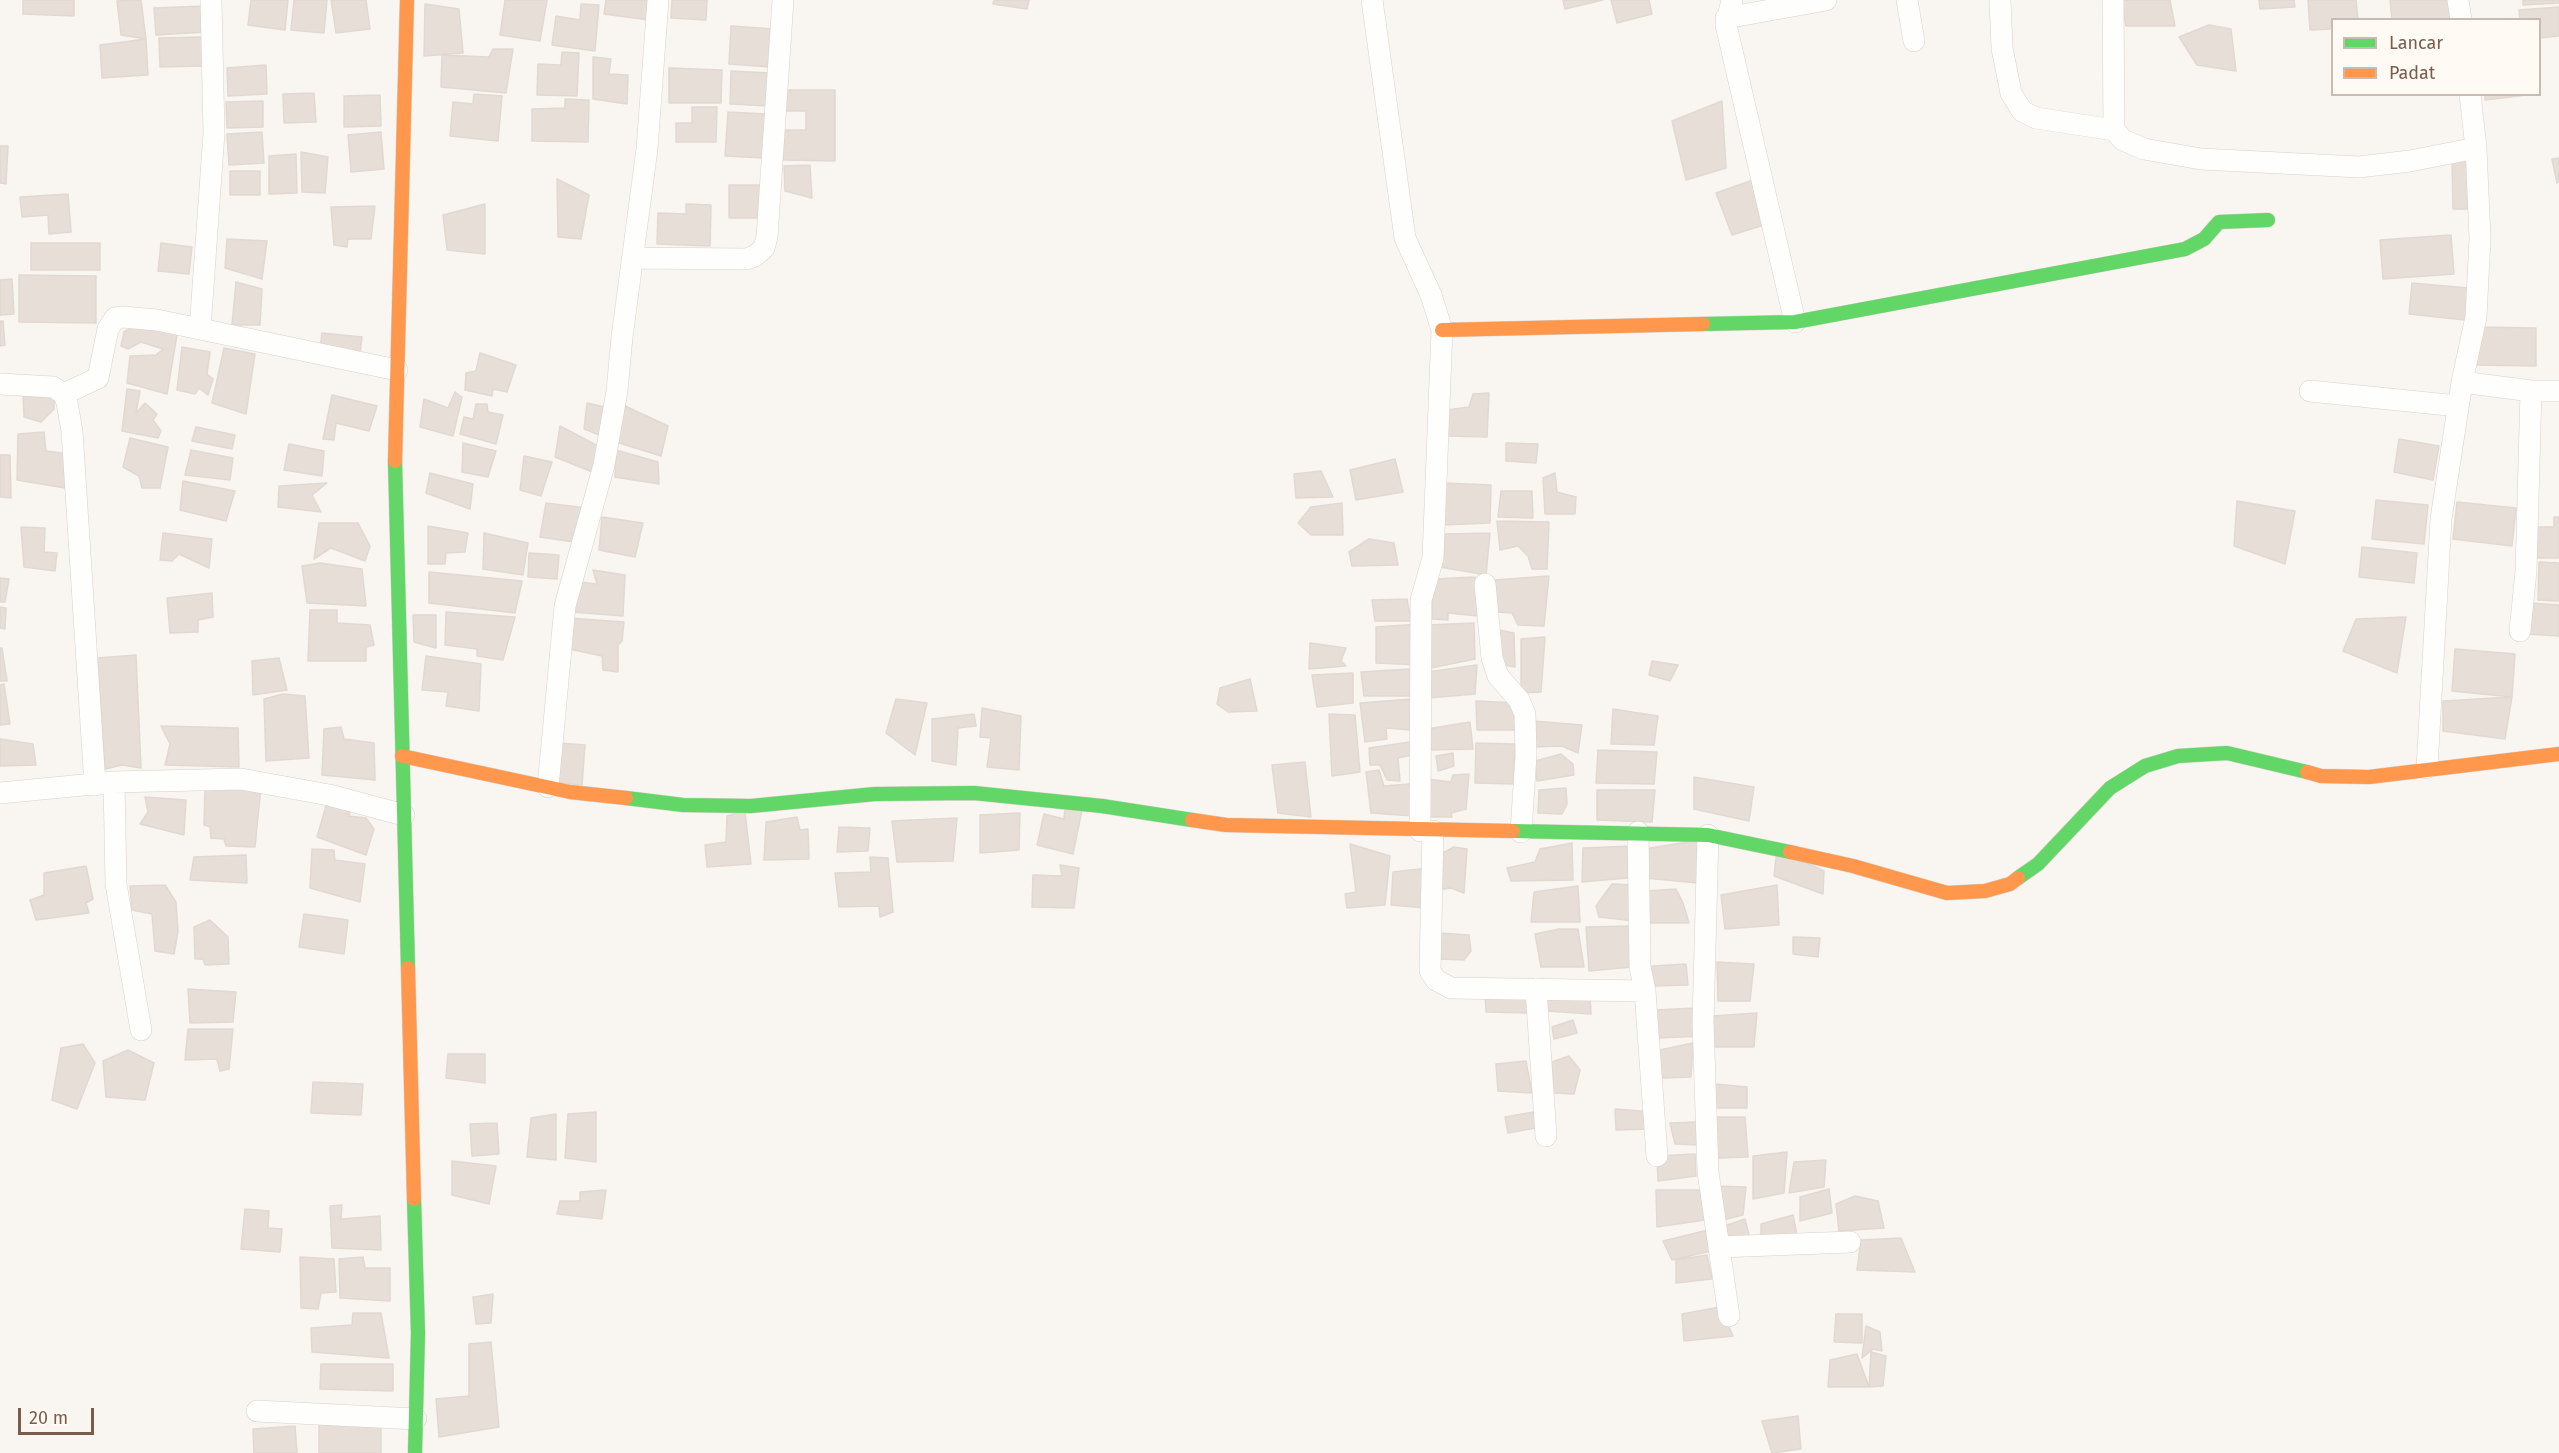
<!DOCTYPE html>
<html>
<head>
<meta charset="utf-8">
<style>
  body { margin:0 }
  #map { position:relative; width:2559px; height:1453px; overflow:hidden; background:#f9f5f0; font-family:"Fira Sans",sans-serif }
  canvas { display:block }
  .legend { position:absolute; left:2331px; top:18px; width:210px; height:78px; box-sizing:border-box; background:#fffaf3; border:2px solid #cabbb1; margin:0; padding:8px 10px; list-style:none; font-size:18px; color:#7a5c4d }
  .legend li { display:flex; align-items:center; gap:12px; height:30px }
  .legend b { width:30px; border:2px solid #cabbb1 }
  .scale { position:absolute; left:18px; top:1408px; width:76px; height:27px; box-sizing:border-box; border:3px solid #7a5c4d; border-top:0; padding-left:8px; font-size:18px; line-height:21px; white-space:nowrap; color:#7a5c4d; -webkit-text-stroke:4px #fffaf3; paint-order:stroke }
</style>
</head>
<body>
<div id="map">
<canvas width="2559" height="1453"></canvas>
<ul class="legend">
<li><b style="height:8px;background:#63d668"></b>Lancar</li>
<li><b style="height:8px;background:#ff974d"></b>Padat</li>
</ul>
<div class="scale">20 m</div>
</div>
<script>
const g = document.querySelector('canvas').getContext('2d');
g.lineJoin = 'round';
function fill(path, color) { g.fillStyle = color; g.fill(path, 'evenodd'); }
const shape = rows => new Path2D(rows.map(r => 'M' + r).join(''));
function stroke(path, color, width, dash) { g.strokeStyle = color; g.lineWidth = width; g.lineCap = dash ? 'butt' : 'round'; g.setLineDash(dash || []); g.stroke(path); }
const building = shape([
  [23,0,74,0,74,16,23,14,23,0],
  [141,0,146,39,121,35,117,1,141,0],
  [251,0,288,0,285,30,248,25,251,0],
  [294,0,327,0,324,33,291,30,294,0],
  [331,0,366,0,370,29,336,33,331,0],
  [505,0,547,0,540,41,500,35,505,0],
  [606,0,652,0,649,20,604,14,606,0],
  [672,0,707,0,706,20,671,18,672,0],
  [994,0,1029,0,1027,9,993,4,994,0],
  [1563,0,1603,0,1565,9,1563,0],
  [1611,0,1649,0,1652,14,1617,23,1611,0],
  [2121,0,2170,0,2175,26,2126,26,2121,0],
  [2259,0,2294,0,2295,7,2260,9,2259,0],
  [2308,0,2356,0,2358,20,2332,20,2332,29,2310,30,2308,0],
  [2390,0,2450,0,2451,20,2392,20,2390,0],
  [2523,0,2559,0,2559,3,2523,5,2523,0],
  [425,4,459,9,463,53,424,56,425,4],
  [581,4,599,5,595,51,552,45,556,16,580,20,581,4],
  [204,6,206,32,156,35,154,8,204,6],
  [2559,7,2559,36,2540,38,2540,20,2520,20,2519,10,2559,7],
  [2209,25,2231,29,2236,71,2197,65,2179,37,2209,25],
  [731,26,773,29,770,67,729,64,731,26],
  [204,37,204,66,160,67,159,38,204,37],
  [146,39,148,75,102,78,100,45,146,39],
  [493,49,513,49,506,93,441,87,442,55,489,57,493,49],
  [562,52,579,53,577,96,537,95,538,64,561,65,562,52],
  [593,57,611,59,609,74,628,75,627,104,593,99,593,57],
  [266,65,267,94,228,96,227,68,266,65],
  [669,68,722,70,721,103,669,103,669,68],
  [731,71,770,73,769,106,730,104,731,71],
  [782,90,835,90,835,161,783,160,783,130,806,130,806,111,783,111,782,90],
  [314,93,316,122,284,123,283,94,314,93],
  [474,94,502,96,498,141,450,136,453,102,473,104,474,94],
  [2485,94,2527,94,2527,95,2485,100,2485,94],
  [380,95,381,126,344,127,344,96,380,95],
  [565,99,589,100,588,142,532,141,532,109,565,108,565,99],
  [263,101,263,127,227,128,226,102,263,101],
  [1722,101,1726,168,1686,180,1672,121,1722,101],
  [692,107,717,107,716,142,676,142,676,123,692,123,692,107],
  [728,112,766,114,764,158,725,156,728,112],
  [262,132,264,163,229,165,227,134,262,132],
  [381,132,384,169,351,172,348,135,381,132],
  [0,146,8,146,6,184,0,183,0,146],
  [301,152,328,157,325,193,302,192,301,152],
  [296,154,297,193,269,194,269,156,296,154],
  [2559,158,2559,182,2557,183,2552,159,2559,158],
  [2452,161,2476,161,2476,209,2453,209,2452,161],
  [810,165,812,198,785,191,784,166,810,165],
  [230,171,260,171,260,195,230,195,230,171],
  [557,179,589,195,581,239,558,237,557,179],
  [1753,180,1764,225,1732,235,1716,193,1753,180],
  [729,185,763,185,763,218,729,218,729,185],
  [68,194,71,232,49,234,48,215,22,217,20,197,68,194],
  [485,204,485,254,447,250,443,215,485,204],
  [686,204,711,205,710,246,657,244,658,213,686,214,686,204],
  [375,206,371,239,348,239,347,247,334,245,331,207,375,206],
  [2451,235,2454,274,2383,279,2380,240,2451,235],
  [227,239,267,241,262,279,225,268,227,239],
  [31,243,100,243,100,270,31,270,31,243],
  [161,243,192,247,189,274,158,271,161,243],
  [19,275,96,276,96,323,19,322,19,275],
  [12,279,14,314,0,315,0,280,12,279],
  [236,282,262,289,260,325,232,325,236,282],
  [2412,283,2468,288,2465,320,2409,314,2412,283],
  [0,321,3,321,5,345,0,346,0,321],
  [136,325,178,329,167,394,127,383,130,356,156,355,163,349,141,342,128,349,121,346,124,332,136,325],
  [2477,327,2536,328,2536,366,2476,365,2477,327],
  [322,333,362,337,360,355,320,350,322,333],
  [182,347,210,352,207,374,213,379,208,395,199,388,195,394,177,390,182,347],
  [224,348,255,354,246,414,212,403,224,348],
  [480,353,516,365,507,392,493,389,492,396,465,390,466,373,476,371,480,353],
  [127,389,140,391,136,413,145,403,157,414,153,420,161,431,158,438,122,431,127,389],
  [23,391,54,395,54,409,41,422,24,417,23,391],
  [455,392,462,397,453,436,420,427,424,399,448,408,455,392],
  [1489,393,1487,437,1448,436,1446,410,1469,407,1473,394,1489,393],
  [332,395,377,406,369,431,336,423,334,440,323,439,332,395],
  [587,403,609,408,602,436,584,429,587,403],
  [476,404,487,404,488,412,503,415,496,444,460,434,464,417,473,419,476,404],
  [625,406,668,426,661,456,616,442,625,406],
  [560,426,600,447,595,473,555,457,560,426],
  [196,427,235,435,232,449,192,441,196,427],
  [44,432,46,451,69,454,71,489,17,480,18,434,44,432],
  [130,438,168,447,160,488,142,488,139,476,123,467,130,438],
  [2399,439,2439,446,2433,480,2394,472,2399,439],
  [463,443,496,451,488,477,462,472,463,443],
  [1506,443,1538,444,1536,463,1506,461,1506,443],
  [289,444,324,451,322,476,284,470,289,444],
  [191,450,233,458,230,480,185,475,191,450],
  [616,450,658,462,659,484,615,477,616,450],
  [0,455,10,455,11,498,0,497,0,455],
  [524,456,552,462,541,496,520,490,524,456],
  [1395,459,1403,492,1356,500,1350,470,1395,459],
  [1321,471,1333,497,1296,498,1294,474,1321,471],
  [430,473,473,484,470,509,426,493,430,473],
  [1555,473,1557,492,1576,497,1575,514,1545,514,1543,478,1555,473],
  [183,481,235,491,226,521,180,510,183,481],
  [327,483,312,495,321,512,278,507,279,486,327,483],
  [1444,483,1491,485,1490,523,1441,525,1444,483],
  [1501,491,1532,491,1533,518,1498,517,1501,491],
  [2376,500,2428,505,2424,544,2372,539,2376,500],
  [2237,501,2295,511,2285,564,2234,546,2237,501],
  [2457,502,2516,508,2512,546,2453,539,2457,502],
  [546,503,586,508,574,542,540,537,546,503],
  [1342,503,1343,535,1311,535,1298,523,1311,507,1342,503],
  [602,517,643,523,635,557,599,550,602,517],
  [2554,517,2559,517,2559,558,2536,558,2536,527,2554,527,2554,517],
  [1497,521,1549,522,1547,569,1532,569,1528,556,1518,546,1500,550,1497,521],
  [319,523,358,523,370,546,365,561,331,548,314,559,319,523],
  [428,526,468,533,465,552,446,553,445,564,428,564,428,526],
  [21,527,45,528,44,552,57,553,55,571,24,567,21,527],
  [163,533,212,539,209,568,179,554,172,561,160,560,163,533],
  [484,533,528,543,523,575,483,569,484,533],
  [1490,533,1486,575,1440,567,1445,534,1490,533],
  [1369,539,1394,543,1398,565,1352,566,1349,552,1369,539],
  [2362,547,2417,553,2414,583,2359,577,2362,547],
  [529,553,559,555,557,579,528,577,529,553],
  [2539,562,2559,563,2559,601,2538,600,2539,562],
  [320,563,362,569,366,606,307,603,302,566,320,563],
  [593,570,625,575,623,616,572,612,580,582,597,584,593,570],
  [429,572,522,581,515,613,429,603,429,572],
  [1549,576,1544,626,1518,625,1512,613,1496,612,1494,580,1549,576],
  [1475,577,1478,616,1448,613,1448,620,1432,619,1433,579,1475,577],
  [0,578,9,579,5,602,0,602,0,578],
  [212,593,213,617,198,620,198,632,170,633,167,598,212,593],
  [1407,599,1411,621,1375,621,1372,600,1407,599],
  [2529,603,2559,605,2559,636,2526,634,2529,603],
  [0,607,6,608,5,629,0,628,0,607],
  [310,610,337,610,337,623,370,625,374,645,366,647,366,661,308,661,310,610],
  [446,612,515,617,503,660,477,656,477,649,445,645,446,612],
  [413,615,436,615,436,648,414,642,413,615],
  [2406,617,2397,673,2343,651,2356,619,2406,617],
  [569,618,624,622,622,641,618,645,618,672,603,670,602,656,569,649,569,618],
  [1474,623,1475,659,1431,668,1427,625,1474,623],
  [1421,624,1420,665,1376,663,1376,627,1421,624],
  [1499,630,1514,633,1515,667,1498,664,1499,630],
  [1545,637,1541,692,1521,693,1521,639,1545,637],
  [1310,643,1346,648,1341,661,1346,666,1309,669,1310,643],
  [0,648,2,648,7,681,0,681,0,648],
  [2455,649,2515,654,2512,697,2452,691,2455,649],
  [136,655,141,768,122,765,105,769,97,658,136,655],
  [426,656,481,664,479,711,446,706,448,692,422,690,426,656],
  [279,658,287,690,253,695,252,661,279,658],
  [1652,661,1678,665,1670,681,1649,675,1652,661],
  [1477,665,1475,694,1428,698,1427,672,1477,665],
  [1410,669,1412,696,1364,696,1361,672,1410,669],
  [1353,673,1353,703,1317,707,1312,675,1353,673],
  [1250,679,1257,711,1228,712,1217,704,1220,688,1250,679],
  [4,684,10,724,0,725,0,685,4,684],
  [283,694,305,696,309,758,266,761,264,699,283,694],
  [2512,697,2505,739,2443,731,2443,701,2512,697],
  [896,699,927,703,915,755,886,733,896,699],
  [1412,699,1411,730,1386,728,1387,739,1365,742,1360,703,1412,699],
  [1476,701,1515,703,1516,730,1477,730,1476,701],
  [982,708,1021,716,1019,770,987,767,991,738,980,737,982,708],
  [1613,709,1658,716,1654,745,1611,744,1613,709],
  [974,714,976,726,958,728,956,765,932,761,932,719,974,714],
  [1329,714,1355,715,1360,772,1332,776,1329,714],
  [1533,721,1582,725,1578,753,1562,746,1532,747,1533,721],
  [1470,722,1473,749,1429,750,1427,729,1470,722],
  [161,726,238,728,239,767,165,765,170,744,161,726],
  [341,727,344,739,374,743,375,780,322,775,324,729,341,727],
  [0,739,33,744,36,765,0,766,0,739],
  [1410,742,1412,755,1398,758,1400,781,1387,780,1380,765,1370,765,1369,748,1410,742],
  [558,743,585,745,582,785,555,782,558,743],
  [1476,743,1515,744,1513,784,1475,783,1476,743],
  [1598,750,1657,752,1654,784,1596,783,1598,750],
  [1453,753,1454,766,1438,771,1436,756,1453,753],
  [1561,754,1573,764,1574,775,1537,781,1535,761,1561,754],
  [1305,762,1311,817,1278,813,1272,765,1305,762],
  [1379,770,1384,786,1409,784,1413,816,1371,813,1366,772,1379,770],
  [1469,774,1466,809,1451,813,1452,817,1430,817,1428,779,1451,782,1453,775,1469,774],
  [1694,777,1754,787,1749,821,1694,809,1694,777],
  [261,787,255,847,226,846,224,839,211,838,210,827,204,825,205,788,261,787],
  [1566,788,1567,804,1562,814,1538,813,1539,790,1566,788],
  [1597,790,1655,790,1652,822,1597,820,1597,790],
  [145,797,186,800,184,835,140,824,148,812,145,797],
  [328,799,351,806,349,816,366,818,374,829,366,855,317,837,328,799],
  [1065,807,1082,810,1073,854,1037,845,1044,814,1064,819,1065,807],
  [745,811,751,864,707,867,705,845,726,842,727,816,745,811],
  [1020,813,1019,850,980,853,980,815,1020,813],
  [797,817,800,830,808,829,809,859,764,860,766,822,797,817],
  [957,818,953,861,897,862,892,821,957,818],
  [839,827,870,828,868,851,837,852,839,827],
  [1700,840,1698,883,1644,878,1644,849,1700,840],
  [1572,843,1573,880,1511,881,1507,868,1535,862,1540,849,1572,843],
  [1350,844,1390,856,1385,905,1347,908,1345,894,1356,892,1350,844],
  [1634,846,1639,877,1582,882,1583,848,1634,846],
  [1454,847,1467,849,1464,893,1451,888,1438,890,1437,856,1454,847],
  [312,849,334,850,335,860,365,864,360,902,310,888,312,849],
  [1777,849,1824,871,1823,894,1774,876,1777,849],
  [246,855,247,883,190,880,194,857,246,855],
  [870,857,888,858,893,912,880,917,879,906,839,907,835,873,871,872,870,857],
  [1060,865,1079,868,1074,908,1032,907,1033,875,1062,876,1060,865],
  [86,866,93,899,86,903,89,913,36,920,30,900,44,895,44,873,86,866],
  [1428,868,1426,908,1391,905,1393,872,1428,868],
  [1612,884,1633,885,1634,921,1599,917,1596,906,1612,884],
  [165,885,176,902,178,931,174,954,155,951,152,914,132,910,130,886,165,885],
  [1777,885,1779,925,1725,929,1721,895,1777,885],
  [1578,886,1580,922,1531,922,1534,892,1578,886],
  [1676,889,1683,903,1689,923,1645,923,1646,891,1676,889],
  [304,914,348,920,344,954,299,947,304,914],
  [210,920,228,937,229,964,205,965,203,959,195,959,194,927,210,920],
  [1631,926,1632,967,1589,971,1586,927,1631,926],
  [1559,929,1578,929,1584,967,1541,967,1535,934,1559,929],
  [1438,933,1469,935,1471,951,1464,960,1438,959,1438,933],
  [1793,937,1820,938,1818,957,1793,954,1793,937],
  [1717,962,1754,964,1750,1001,1718,1001,1717,962],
  [1686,964,1688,985,1653,986,1652,966,1686,964],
  [188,989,236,992,233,1022,190,1023,188,989],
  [1545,989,1590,995,1591,1014,1547,1011,1545,989],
  [1485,993,1531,996,1530,1013,1486,1012,1485,993],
  [1694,1008,1703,1036,1658,1038,1655,1010,1694,1008],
  [1757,1013,1754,1047,1714,1047,1712,1016,1757,1013],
  [1573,1020,1577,1033,1554,1039,1552,1027,1573,1020],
  [188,1029,233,1029,229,1069,220,1071,217,1059,185,1060,188,1029],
  [1693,1043,1691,1077,1663,1078,1650,1052,1693,1043],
  [83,1044,95,1063,77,1109,52,1100,61,1048,83,1044],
  [128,1050,154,1063,145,1100,106,1097,103,1061,128,1050],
  [448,1054,485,1054,485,1083,446,1078,448,1054],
  [1569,1056,1580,1070,1574,1094,1552,1093,1553,1076,1549,1063,1569,1056],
  [1526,1061,1532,1093,1498,1091,1496,1064,1526,1061],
  [313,1082,363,1084,361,1115,311,1113,313,1082],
  [1715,1084,1747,1087,1747,1108,1705,1108,1715,1084],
  [1615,1109,1654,1112,1651,1129,1616,1130,1615,1109],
  [1539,1111,1541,1127,1508,1133,1505,1117,1539,1111],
  [596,1112,596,1162,565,1158,568,1114,596,1112],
  [556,1114,556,1160,527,1157,531,1118,556,1114],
  [1706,1117,1745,1117,1748,1157,1717,1158,1706,1117],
  [1697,1122,1698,1145,1675,1144,1670,1123,1697,1122],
  [497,1123,499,1154,472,1156,470,1124,497,1123],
  [1787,1152,1784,1193,1753,1199,1753,1156,1787,1152],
  [1695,1154,1696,1176,1658,1181,1657,1156,1695,1154],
  [1826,1160,1824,1187,1789,1193,1794,1162,1826,1160],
  [452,1161,496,1166,489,1204,452,1195,452,1161],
  [1715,1186,1746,1187,1743,1215,1715,1222,1715,1186],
  [1829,1189,1832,1213,1800,1221,1800,1197,1829,1189],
  [606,1190,602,1219,557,1214,560,1201,580,1201,580,1192,606,1190],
  [1656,1190,1702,1190,1705,1220,1657,1227,1656,1190],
  [1855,1196,1878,1201,1884,1228,1839,1231,1836,1204,1855,1196],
  [342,1205,341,1219,380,1216,381,1250,332,1248,330,1206,342,1205],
  [245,1209,269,1211,268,1228,282,1229,280,1252,241,1249,245,1209],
  [1793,1215,1798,1240,1761,1238,1761,1224,1793,1215],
  [1745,1219,1750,1239,1722,1244,1721,1227,1745,1219],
  [1708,1230,1711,1251,1672,1260,1663,1241,1708,1230],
  [1901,1238,1915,1272,1857,1270,1861,1240,1901,1238],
  [1707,1255,1712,1279,1676,1283,1676,1260,1707,1255],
  [300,1257,334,1259,336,1292,321,1293,318,1309,301,1308,300,1257],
  [363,1257,365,1268,390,1268,390,1301,340,1298,339,1259,363,1257],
  [493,1294,491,1323,476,1324,473,1297,493,1294],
  [1720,1307,1733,1336,1684,1341,1682,1314,1720,1307],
  [353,1313,381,1313,389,1358,312,1352,311,1328,352,1325,353,1313],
  [1836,1314,1862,1314,1862,1343,1834,1342,1836,1314],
  [1866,1326,1880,1332,1882,1351,1873,1349,1862,1358,1866,1326],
  [491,1342,499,1427,439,1437,436,1399,469,1396,469,1344,491,1342],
  [1871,1352,1886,1356,1883,1386,1869,1387,1871,1352],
  [1857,1354,1869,1387,1828,1387,1830,1360,1857,1354],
  [321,1364,393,1364,393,1391,320,1389,321,1364],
  [1798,1416,1801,1449,1772,1453,1762,1421,1798,1416],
  [319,1419,381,1420,381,1453,319,1453,319,1419],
  [295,1426,297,1453,254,1453,253,1429,295,1426]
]);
const street = shape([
  [1372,0,1405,238,1431,295,1442,330,1433,558,1421,600,1420,831],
  [1732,0,1726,25,1795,322],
  [1907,0,1914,41],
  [2000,0,2002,48,2011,93,2022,111,2036,118,2114,130],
  [2113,0,2114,130,2123,140,2144,149,2201,159,2359,167,2410,161,2476,148],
  [2458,0,2461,20],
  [1726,18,1826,0],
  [633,258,746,259,755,256,764,248,767,237,783,0],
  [200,329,214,133,211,0],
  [2462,382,2531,391,2559,391],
  [0,384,53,387,64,394,67,403,72,431,95,785],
  [2310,391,2458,406],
  [64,394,98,378,108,329,115,318,123,317,157,320,397,370],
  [1485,584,1492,658,1498,676,1519,700,1525,714,1526,755,1521,832],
  [2520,631,2526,571,2531,391],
  [2427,768,2441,519,2462,382,2476,317,2480,238,2476,148,2470,94],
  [114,782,116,884,141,1030],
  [548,787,565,606,604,465,617,391,622,337,647,149,658,0],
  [0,793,114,782,241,779,329,795,404,815],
  [1433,831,1430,971,1436,980,1451,988,1645,991],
  [1638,832,1640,967,1645,991,1657,1156],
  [1708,835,1703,1022,1708,1172,1729,1316],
  [1536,989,1546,1136],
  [1719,1247,1850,1242],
  [257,1411,416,1419]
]);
const fast = shape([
  [1703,324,1795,322,2185,249,2204,239,2219,222,2268,220],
  [395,461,408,968],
  [626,798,683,805,751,806,875,794,974,793,1102,806,1192,820],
  [1513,831,1708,835,1790,852],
  [2018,878,2038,864,2110,788,2145,766,2178,756,2227,753,2307,772],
  [414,1199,418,1333,415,1453]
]);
const slow = shape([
  [1442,330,1703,324],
  [395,461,407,0],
  [402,756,570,792,626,798],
  [2307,772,2321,776,2369,777,2559,754],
  [1192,820,1226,825,1513,831],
  [1790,852,1853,866,1947,893,1985,891,2010,884,2018,878],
  [408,968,414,1199]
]);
fill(building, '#e6ded7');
stroke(building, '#e2d8d2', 1.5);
stroke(street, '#d7d1cb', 22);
stroke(fast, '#d9d2cb', 15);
stroke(slow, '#d9d2cb', 15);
stroke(street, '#fefefd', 21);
stroke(fast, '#63d668', 14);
stroke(slow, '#ff974d', 14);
</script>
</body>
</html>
